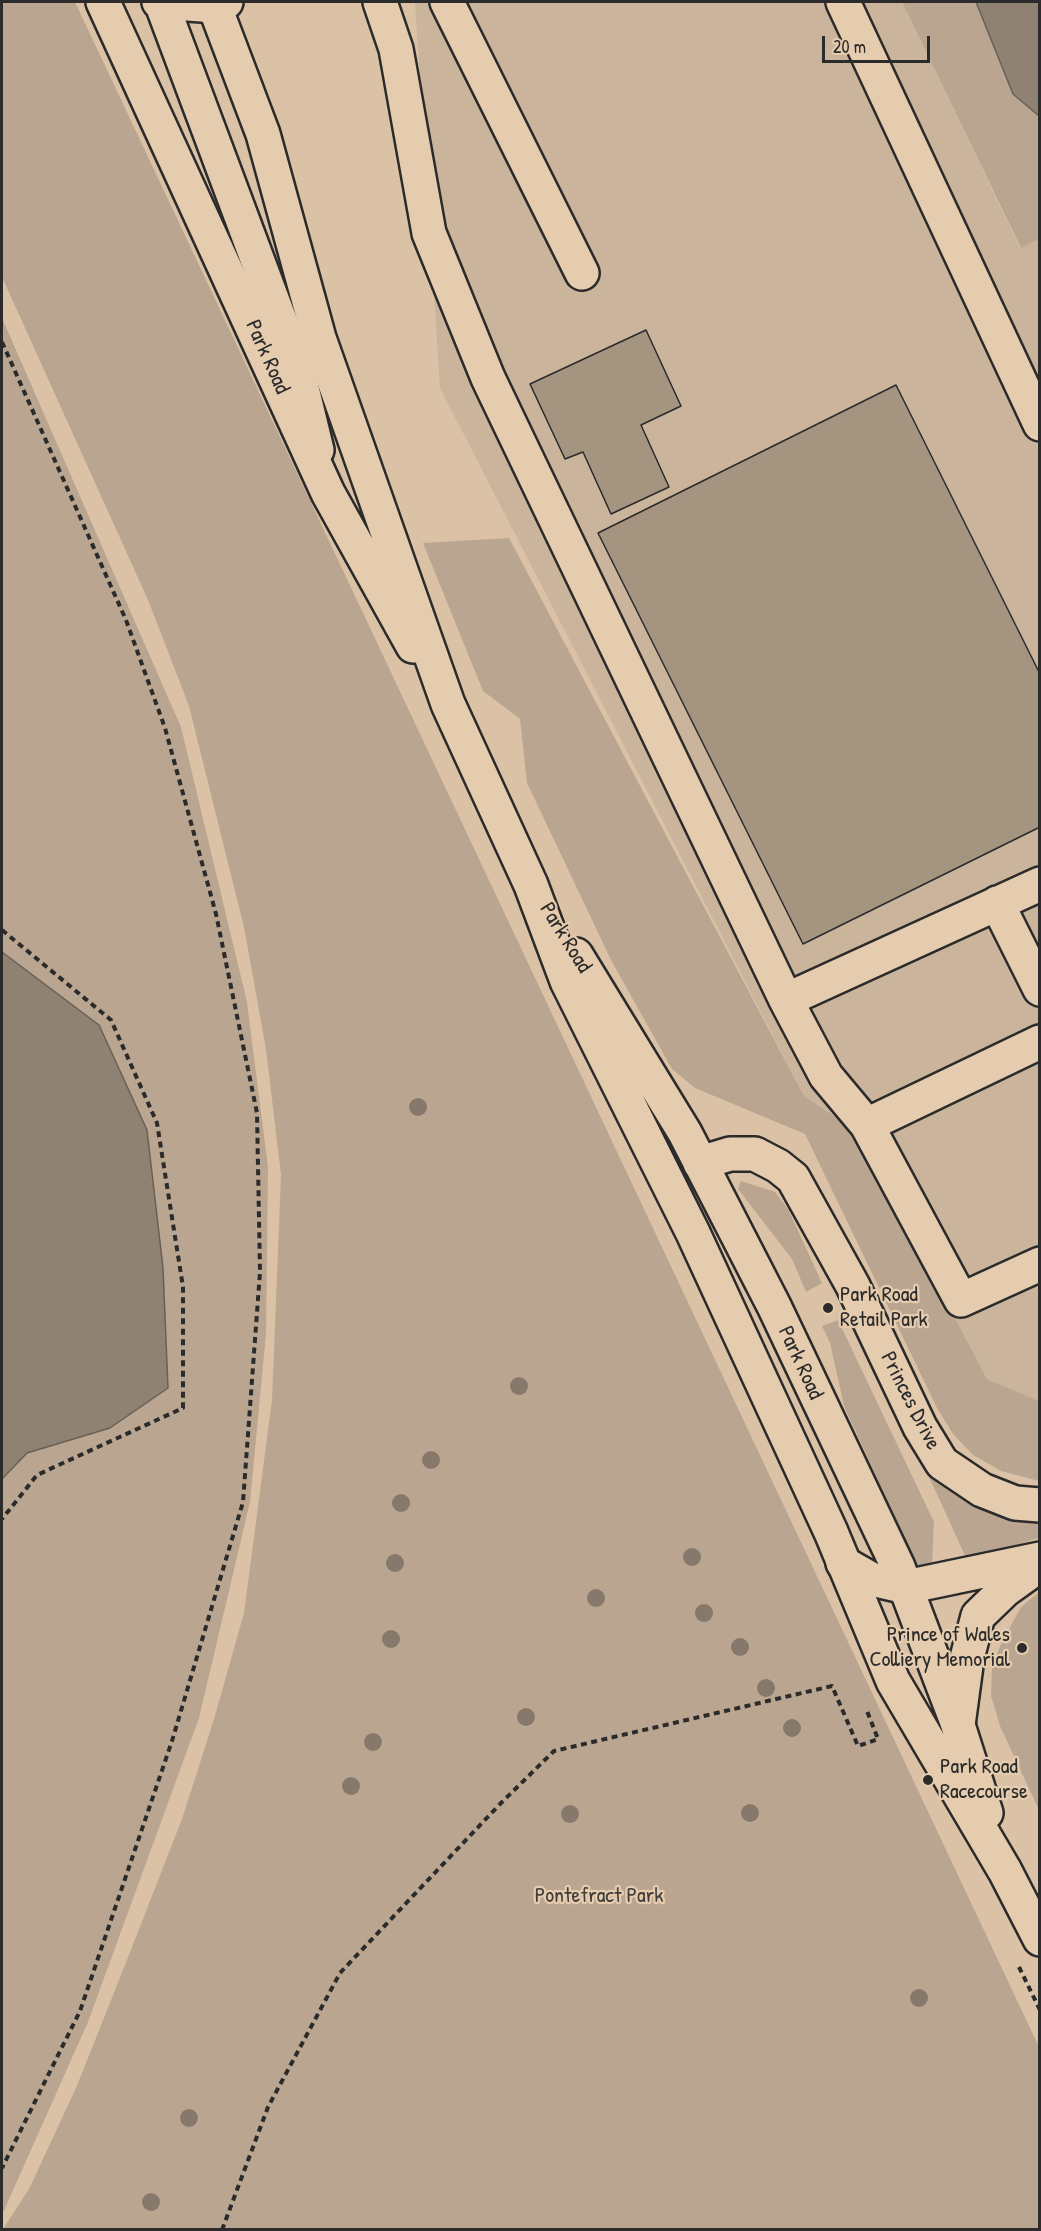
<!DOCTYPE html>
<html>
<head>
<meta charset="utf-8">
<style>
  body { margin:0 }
  #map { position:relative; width:1041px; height:2231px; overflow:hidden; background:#dbc2a6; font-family:"Patrick Hand",sans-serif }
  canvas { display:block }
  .frame { position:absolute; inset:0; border:3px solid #2b2b2b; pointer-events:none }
  .scale { position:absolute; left:822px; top:36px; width:108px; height:27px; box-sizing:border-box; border:3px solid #2b2b2b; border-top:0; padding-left:8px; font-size:18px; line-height:21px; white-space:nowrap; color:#2b2b2b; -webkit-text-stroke:4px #e6ccae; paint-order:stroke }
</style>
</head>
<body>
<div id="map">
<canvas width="1041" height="2231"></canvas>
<div class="frame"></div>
<div class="scale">20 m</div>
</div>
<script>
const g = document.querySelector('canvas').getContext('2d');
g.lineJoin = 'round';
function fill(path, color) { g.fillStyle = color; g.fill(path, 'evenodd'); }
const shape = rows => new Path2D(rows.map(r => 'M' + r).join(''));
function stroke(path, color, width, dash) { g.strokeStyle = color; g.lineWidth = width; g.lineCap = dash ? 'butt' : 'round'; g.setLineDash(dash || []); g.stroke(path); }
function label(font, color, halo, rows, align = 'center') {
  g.font = font + ' "Patrick Hand",sans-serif'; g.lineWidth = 4.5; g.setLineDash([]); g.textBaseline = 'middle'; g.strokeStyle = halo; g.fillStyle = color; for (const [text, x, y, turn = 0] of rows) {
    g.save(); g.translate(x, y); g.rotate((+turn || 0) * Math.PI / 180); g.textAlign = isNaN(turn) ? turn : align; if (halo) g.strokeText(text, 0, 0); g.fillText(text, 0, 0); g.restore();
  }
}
const built = shape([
  [415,2,902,2,1020,248,1039,239,1039,1401,987,1379,857,1131,804,1096,440,388]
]);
const green = shape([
  [2,2,75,2,1039,2047,1039,2229,3,2229,29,2189,76,2088,123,1970,182,1819,214,1719,244,1613,272,1400,281,1175,266,1049,244,927,189,706,148,600,2,277],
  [902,2,976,2,1013,94,1039,116,1039,239,1021,248],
  [2,318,181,727,247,1002,268,1167,266,1334,250,1502,199,1718,88,2022,2,2215],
  [509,538,804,1096,857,1131,987,1379,1039,1401,1039,1481,1001,1471,973,1455,953,1434,937,1408,805,1134,695,1088,672,1069,612,962,527,783,520,719,483,691,423,543],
  [741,1181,775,1192,788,1209,822,1283,806,1292,792,1259,738,1189],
  [838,1320,934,1522,932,1565,918,1567,844,1406,830,1343,822,1326],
  [920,1457,1039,1518,1039,1538,967,1560],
  [1039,1592,1039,1810,1000,1726,991,1696,992,1666,1002,1642,1021,1607]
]);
const water = shape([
  [976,2,1039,2,1039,116,1013,94,976,2],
  [2,952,99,1025,147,1130,163,1268,168,1388,110,1428,27,1453,2,1479,2,952]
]);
const building = shape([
  [646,330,681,406,641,425,669,487,611,514,583,452,565,459,530,384,646,330],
  [896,385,1040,674,1040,827,803,944,598,533,896,385]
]);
const path = shape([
  [2,342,126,620,165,728,216,914,257,1113,260,1272,243,1502,172,1741,80,2011,2,2168],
  [2,930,111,1020,157,1123,183,1287,183,1408,37,1475,2,1519],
  [1019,1967,1040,2010],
  [222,2230,268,2107,340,1973,501,1803,554,1751,832,1686,858,1746,878,1739,867,1711]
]);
const minor = shape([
  [159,2,216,6,226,2],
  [161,2,296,363,317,450],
  [380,2,396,49,429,233,488,378,786,1000,1040,884],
  [447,2,582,273],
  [843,2,1040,424],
  [997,903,1040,989],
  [786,1000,826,1076,867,1125,961,1300,1040,1264],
  [867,1125,1040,1042],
  [700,1163,730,1154,755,1154,778,1166,793,1178,853,1286,920,1427,942,1463,982,1490,1015,1503,1040,1505],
  [843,1563,871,1579,906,1587,1040,1559],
  [958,1725,967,1658,978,1616,1005,1590,1040,1565]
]);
const major = shape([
  [103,2,328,493,413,646],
  [213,2,263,134,319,338,448,704,531,885,567,981,693,1233,831,1532,893,1681,1005,1871,1040,1939],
  [576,955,685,1133,774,1306,898,1567,958,1725,986,1813]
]);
const trees = [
  [418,1107],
  [519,1386],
  [431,1460],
  [401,1503],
  [692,1557],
  [395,1563],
  [596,1598],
  [704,1613],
  [391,1639],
  [740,1647],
  [766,1688],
  [526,1717],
  [792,1728],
  [373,1742],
  [351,1786],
  [750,1813],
  [570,1814],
  [919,1998],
  [189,2118],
  [151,2202]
];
const markers = [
  [828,1308,6,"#2b2b2b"],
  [1022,1648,6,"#2b2b2b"],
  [928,1780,6,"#2b2b2b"]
];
const streetNames = [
  ["Park Road",267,357,66],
  ["Park Road",565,938,58],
  ["Park Road",800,1363,65],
  ["Princes Drive",910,1401,63]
];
const poiNames = [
  ["Park Road",840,1295],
  ["Retail Park",840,1320],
  ["Prince of Wales",1010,1635,"right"],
  ["Colliery Memorial",1010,1660,"right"],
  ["Park Road",940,1767],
  ["Racecourse",940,1792]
];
const parkNames = [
  ["Pontefract Park",599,1896]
];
fill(built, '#cab49b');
fill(green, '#baa690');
fill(water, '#908272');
stroke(water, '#685f56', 1.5);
fill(building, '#a49480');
stroke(building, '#2b2b2b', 1.5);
stroke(minor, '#2b2b2b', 38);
stroke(major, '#2b2b2b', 38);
stroke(path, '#2b2b2b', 4, [6, 4.5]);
stroke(minor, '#e6ccae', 33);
stroke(major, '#e6ccae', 33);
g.fillStyle = '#86796b';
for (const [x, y] of trees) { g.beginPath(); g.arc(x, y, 9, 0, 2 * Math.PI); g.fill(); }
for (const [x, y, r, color] of markers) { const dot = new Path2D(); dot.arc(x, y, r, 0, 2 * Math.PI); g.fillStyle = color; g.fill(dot); stroke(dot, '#e6ccae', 2); }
label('22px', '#2b2b2b', '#e6ccae', streetNames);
label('22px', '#2b2b2b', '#e6ccae', poiNames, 'left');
label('22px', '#403d3a', '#e6ccae', parkNames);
</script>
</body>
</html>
